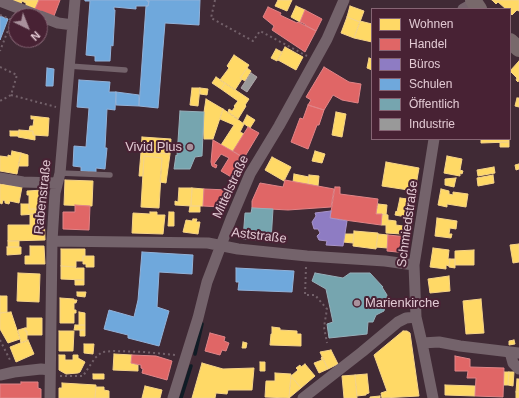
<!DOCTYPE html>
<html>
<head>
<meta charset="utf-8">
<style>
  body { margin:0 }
  #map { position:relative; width:519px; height:398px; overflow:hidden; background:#402a35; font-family:Arial,sans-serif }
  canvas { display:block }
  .legend { position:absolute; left:371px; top:8px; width:140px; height:132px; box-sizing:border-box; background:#482234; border:1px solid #866574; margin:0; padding:5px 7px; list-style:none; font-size:12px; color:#e2c9d3 }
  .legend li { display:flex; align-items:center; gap:8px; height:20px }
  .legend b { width:20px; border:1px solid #866574 }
  .north { position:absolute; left:8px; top:8px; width:40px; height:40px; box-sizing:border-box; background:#482234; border:1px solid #866574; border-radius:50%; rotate:137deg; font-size:11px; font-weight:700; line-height:16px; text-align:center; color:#e2c9d3 }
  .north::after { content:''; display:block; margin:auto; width:14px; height:18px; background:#a9919c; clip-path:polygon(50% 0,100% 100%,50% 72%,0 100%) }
</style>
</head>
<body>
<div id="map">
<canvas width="519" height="398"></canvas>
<ul class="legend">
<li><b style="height:11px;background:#ffd966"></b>Wohnen</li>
<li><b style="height:11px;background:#e06666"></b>Handel</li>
<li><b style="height:11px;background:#8e7cc3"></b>Büros</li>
<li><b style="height:11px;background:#6fa8dc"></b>Schulen</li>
<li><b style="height:11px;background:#76a5af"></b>Öffentlich</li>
<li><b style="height:11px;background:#999"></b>Industrie</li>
</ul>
<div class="north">N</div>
</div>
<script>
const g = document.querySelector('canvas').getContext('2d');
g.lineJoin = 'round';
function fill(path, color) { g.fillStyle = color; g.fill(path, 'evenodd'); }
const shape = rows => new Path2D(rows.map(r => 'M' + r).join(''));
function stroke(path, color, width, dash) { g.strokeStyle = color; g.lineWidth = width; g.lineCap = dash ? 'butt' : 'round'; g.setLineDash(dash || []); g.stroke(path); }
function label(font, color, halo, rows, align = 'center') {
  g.font = font + ' Arial,sans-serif'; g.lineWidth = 4; g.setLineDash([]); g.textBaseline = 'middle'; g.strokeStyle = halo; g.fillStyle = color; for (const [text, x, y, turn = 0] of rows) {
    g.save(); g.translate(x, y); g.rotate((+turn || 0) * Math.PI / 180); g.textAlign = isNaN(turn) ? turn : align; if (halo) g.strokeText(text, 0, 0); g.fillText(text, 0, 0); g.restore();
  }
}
const homes = shape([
  [11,0,39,0,35,9,26,5,26,3,22,1,21,4,11,0],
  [278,0,292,0,287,11,275,6,278,0],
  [492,0,519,0,519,11,517,10,512,15,510,13,510,9,506,9,498,2,496,4,492,0],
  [296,6,305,10,300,22,291,17,296,6],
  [350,6,364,11,360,22,347,17,350,6],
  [347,17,360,22,354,38,341,33,347,17],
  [360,21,372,24,372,42,354,38,360,21],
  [285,47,303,57,296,70,278,60,285,47],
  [276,49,282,52,277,61,271,58,276,49],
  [234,55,249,65,240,78,242,79,235,90,220,80,229,68,227,66,234,55],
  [369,58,372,59,372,70,367,68,369,58],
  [519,61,519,80,518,82,516,80,517,78,510,71,519,61],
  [247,68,251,71,245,81,240,78,247,68],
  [216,77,225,83,221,89,212,83,216,77],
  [225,83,249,99,245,105,246,106,238,119,228,112,229,109,232,111,235,107,234,106,238,101,221,89,225,83],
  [192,88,200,88,198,106,190,105,192,88],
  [200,88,208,89,207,95,200,94,200,88],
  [517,98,519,98,519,107,515,106,517,98],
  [206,99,223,109,213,139,204,139,203,119,206,99],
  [223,109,244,124,240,132,244,134,233,151,221,145,234,125,220,119,223,109],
  [336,112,346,114,342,137,332,135,336,112],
  [247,115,255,120,250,128,243,123,247,115],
  [31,116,49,118,48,136,33,135,33,131,29,131,30,126,33,126,34,119,31,119,31,116],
  [19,130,33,131,33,135,35,135,35,140,18,137,19,130],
  [10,131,19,131,18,136,10,136,10,131],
  [142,137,171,139,170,154,141,152,142,137],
  [481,139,509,139,509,142,481,143,481,139],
  [500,142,509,142,509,147,500,147,500,142],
  [12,151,21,153,17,174,0,171,0,156,8,157,8,155,11,156,12,151],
  [315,151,325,154,322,163,312,161,315,151],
  [141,152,170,154,166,183,160,182,162,158,144,156,143,176,139,176,141,152],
  [21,153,28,155,28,166,18,166,21,153],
  [144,156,162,158,159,208,141,207,144,156],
  [447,156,462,159,460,170,463,171,462,174,460,173,460,176,444,173,447,156],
  [272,157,291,167,284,181,265,170,272,157],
  [386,162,419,168,415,191,382,186,386,162],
  [519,164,519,169,516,170,515,165,519,164],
  [494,167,495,173,478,176,477,170,494,167],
  [294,174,309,177,308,184,293,182,294,174],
  [309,175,319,176,318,186,308,184,309,175],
  [493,175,494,183,478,186,477,178,493,175],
  [456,178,454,187,445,185,445,179,456,178],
  [65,180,93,181,92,206,64,205,65,180],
  [0,184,22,187,19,203,10,201,9,204,5,203,5,201,3,200,2,204,0,203,0,184],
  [179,188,192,188,191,206,175,205,175,201,178,202,179,188],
  [192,188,204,189,203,206,191,206,192,188],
  [441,189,449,191,449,194,453,195,453,192,468,194,466,207,447,204,447,207,438,205,441,189],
  [43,190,44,209,29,209,29,195,27,195,27,191,43,190],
  [400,198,415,200,412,218,395,215,396,211,397,212,400,198],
  [21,204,29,204,29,209,36,209,36,214,21,215,21,204],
  [378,204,387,205,386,215,376,214,378,204],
  [190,206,200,206,200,212,189,212,190,206],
  [150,212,157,212,157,215,165,215,163,234,132,233,133,213,150,214,150,212],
  [169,212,174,212,174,226,168,226,169,212],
  [30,214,44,214,45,240,8,241,8,225,30,225,30,214],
  [382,214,388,215,388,220,396,221,396,225,403,226,402,234,386,233,386,225,381,225,382,214],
  [437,218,457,221,456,229,450,228,449,234,452,234,451,238,435,236,437,218],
  [193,219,197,219,196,222,200,222,198,234,183,232,186,220,192,221,193,219],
  [354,231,378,233,376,249,353,246,354,231],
  [345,234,354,234,353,243,343,242,345,234],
  [378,234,388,235,387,248,376,247,378,234],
  [8,241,19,241,19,247,8,247,8,241],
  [519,244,519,262,513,263,510,245,519,244],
  [30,246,44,246,45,264,25,264,25,256,30,256,30,246],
  [7,247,21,247,21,254,7,255,7,247],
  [433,248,449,250,448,259,450,259,449,266,446,265,446,269,430,267,433,248],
  [61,249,85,249,85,256,83,256,83,261,76,261,76,267,61,266,61,249],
  [474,250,474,265,455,265,455,251,474,250],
  [83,256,94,256,94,267,86,267,86,264,83,264,83,256],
  [450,259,455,259,455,268,449,267,450,259],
  [61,266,76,267,75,268,84,268,84,280,61,279,61,266],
  [18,273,40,274,39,302,17,301,18,273],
  [449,276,450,291,430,293,428,279,449,276],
  [75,280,84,280,84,285,75,285,75,280],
  [77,292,86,292,85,297,77,296,77,292],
  [0,296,7,296,7,312,0,313,0,296],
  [60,298,74,299,74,300,77,300,76,303,74,303,74,310,76,310,76,313,74,313,74,323,60,323,60,298],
  [481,299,484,333,466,334,463,301,481,299],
  [11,312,20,339,8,343,0,329,0,313,11,312],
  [79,312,85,313,85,325,79,325,79,312],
  [27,318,42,318,42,335,27,335,27,331,25,331,25,328,27,328,27,318],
  [75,325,85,325,85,330,74,330,75,325],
  [272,327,280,328,280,330,297,331,297,334,301,334,301,346,270,345,271,334,272,334,272,327],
  [25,328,25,331,27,331,27,341,21,343,18,330,25,328],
  [80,330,85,330,85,336,80,336,80,330],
  [59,331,74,331,73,351,59,351,59,331],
  [403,331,407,331,410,333,419,396,382,398,381,393,387,391,374,355,403,331],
  [28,340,34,354,16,362,10,347,28,340],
  [514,340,515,344,509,345,509,341,514,340],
  [243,342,247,343,246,348,242,348,243,342],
  [84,344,94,344,93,354,84,353,84,344],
  [331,350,338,364,328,369,320,352,331,350],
  [114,354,132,355,131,363,138,365,138,371,113,370,114,354],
  [59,355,65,355,65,360,73,360,73,355,78,355,78,358,85,362,80,372,78,373,66,374,59,370,59,355],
  [322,357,328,369,319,373,314,363,322,360,321,358,322,357],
  [260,362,265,362,265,371,260,371,260,362],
  [202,363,223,369,254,368,252,390,228,390,227,394,216,393,215,398,192,398,202,363],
  [305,364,315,376,301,388,291,376,298,370,296,368,300,365,301,367,305,364],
  [504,372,509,372,508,385,504,385,504,372],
  [509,372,514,372,513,386,508,385,509,372],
  [275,373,291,374,289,398,265,397,266,381,275,381,275,373],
  [93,374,104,374,104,379,93,379,93,374],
  [367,374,369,393,366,394,366,395,357,396,355,375,367,374],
  [355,375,357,398,344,398,342,376,355,375],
  [291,376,301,388,289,398,291,376],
  [517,379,519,379,519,392,516,392,517,379],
  [62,383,96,385,95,398,59,398,59,388,62,388,62,383],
  [445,385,475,386,475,396,445,395,445,385],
  [145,386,162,390,160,398,142,398,145,386],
  [96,387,104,387,104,390,109,391,109,398,95,398,96,387],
  [516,392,519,392,519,398,516,398,516,392],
  [380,396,380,398,370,398,370,397,380,396]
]);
const shops = shape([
  [39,0,60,0,54,16,35,9,39,0],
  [268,7,281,13,280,15,297,23,298,22,316,31,305,52,272,30,274,26,263,17,268,7],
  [305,10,322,19,316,31,305,25,305,24,300,22,305,10],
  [324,67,349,82,361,84,358,103,342,100,333,95,324,110,308,105,311,100,306,97,324,67],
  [308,105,324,110,319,125,317,125,308,149,291,142,300,118,303,119,308,105],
  [248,127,259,133,244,158,233,151,248,127],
  [213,140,244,158,233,178,221,171,229,158,221,154,214,164,217,165,216,168,212,166,211,162,213,140],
  [285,180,334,189,331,207,288,210,252,208,252,201,260,183,283,187,285,180],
  [335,187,340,187,340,194,378,199,376,214,382,214,381,225,330,218,335,187],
  [204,189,228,190,221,207,203,206,204,189],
  [75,205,90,206,89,230,63,229,63,212,75,212,75,205],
  [388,235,408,237,407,253,387,251,388,235],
  [210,333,225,337,224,341,229,343,226,351,222,350,220,355,205,351,210,333],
  [132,355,156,356,172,361,167,380,142,373,143,369,141,368,141,365,131,363,132,355],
  [455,356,470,359,470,367,504,368,503,397,475,396,476,378,467,378,468,371,455,371,455,356],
  [21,382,38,382,38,388,41,389,41,398,0,398,0,384,21,384,21,382]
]);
const offices = shape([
  [331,211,330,218,347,221,343,246,326,245,327,241,319,240,317,236,320,233,318,229,314,229,312,222,316,216,315,213,331,211]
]);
const schools = shape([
  [85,0,147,0,147,1,149,1,148,6,136,6,136,9,114,7,114,10,115,10,113,46,111,45,110,61,95,61,95,56,86,55,90,1,85,1,85,0],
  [147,0,200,0,199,25,165,23,158,108,139,106,146,6,148,6,149,1,147,1,147,0],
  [0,16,8,19,0,40,0,16],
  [47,68,54,69,53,86,46,86,47,68],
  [79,80,110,82,109,92,116,92,115,110,107,109,105,148,107,148,105,169,96,168,96,172,81,171,81,167,73,166,74,146,86,147,89,108,77,107,79,80],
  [116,92,139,95,139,106,116,105,116,92],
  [142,252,193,255,192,274,159,272,157,307,169,311,159,346,128,338,128,335,104,329,109,310,134,317,138,300,142,252],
  [236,268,294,271,292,292,238,290,239,282,236,282,236,268]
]);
const public = shape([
  [180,111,204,112,202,156,195,157,190,169,174,169,176,155,177,156,180,111],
  [252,208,273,209,271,241,243,239,245,213,251,213,252,208],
  [315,273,343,278,350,273,370,273,383,287,382,287,387,295,384,311,376,315,373,322,368,322,367,334,329,338,327,324,333,322,326,289,312,281,315,273]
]);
const industry = shape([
  [251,73,257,77,247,92,241,88,251,73]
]);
const stream = shape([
  [195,354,202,324],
  [181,398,191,366]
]);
const path = shape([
  [215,0,211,18,253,41,260,31,307,56],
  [0,15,12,20,0,51],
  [9,28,16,31],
  [0,67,17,75,11,95,0,101],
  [11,95,56,107],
  [306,267,305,295,315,295,327,309,324,327,327,343],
  [0,340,11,362],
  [60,376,83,376,95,358,102,352,114,351,144,352,175,355]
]);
const service = shape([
  [69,66,125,70],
  [60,173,110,175]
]);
const minor = shape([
  [0,1,39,16],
  [463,9,474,3],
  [40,16,58,23,73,25],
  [0,178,23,182,57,183],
  [52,241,208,243,238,249,307,256,385,261,414,265],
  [416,317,422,343,433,398],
  [422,343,439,342,460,346,519,353],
  [510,352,513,363,519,369],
  [0,375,14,372,41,369,50,370],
  [50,398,52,241,55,193,60,173,75,0],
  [173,398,198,318,207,282,231,219,250,174,279,126,327,39,344,0],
  [303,398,362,352,398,322,406,318,416,317,414,265,434,139]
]);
const secondary = shape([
  [473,0,479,9],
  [510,41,519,49]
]);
const markers = [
  [190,147,4,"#a9919c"],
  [357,303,4,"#a9919c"]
];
const poiNames = [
  ["Vivid Plus",182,147],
  ["Marienkirche",365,303,"left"]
];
const streetNames = [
  ["Mittelstraße",231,187,-65],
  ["Rabenstraße",43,197,-84],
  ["Schmiedstraße",408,224,-82],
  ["Aststraße",259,236,7]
];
fill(homes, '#ffd966');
stroke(homes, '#f6d487', 1);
fill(shops, '#e06666');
stroke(shops, '#e18487', 1);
fill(offices, '#8e7cc3');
stroke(offices, '#a793c8', 1);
fill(schools, '#6fa8dc');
stroke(schools, '#92b2d9', 1);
fill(public, '#76a5af');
stroke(public, '#96b0ba', 1);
fill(industry, '#999');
stroke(industry, '#afa7aa', 1);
stroke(stream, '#101c25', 3.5);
stroke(path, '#73616a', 2, [2, 3]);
stroke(service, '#74636b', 5.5);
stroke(minor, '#74636b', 11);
stroke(secondary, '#78696b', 16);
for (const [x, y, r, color] of markers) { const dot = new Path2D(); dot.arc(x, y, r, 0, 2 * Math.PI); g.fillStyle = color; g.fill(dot); stroke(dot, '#482234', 1.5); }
label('13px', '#e2c9d3', '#482234', poiNames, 'right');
label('13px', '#e2c9d3', '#482234', streetNames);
</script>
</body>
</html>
